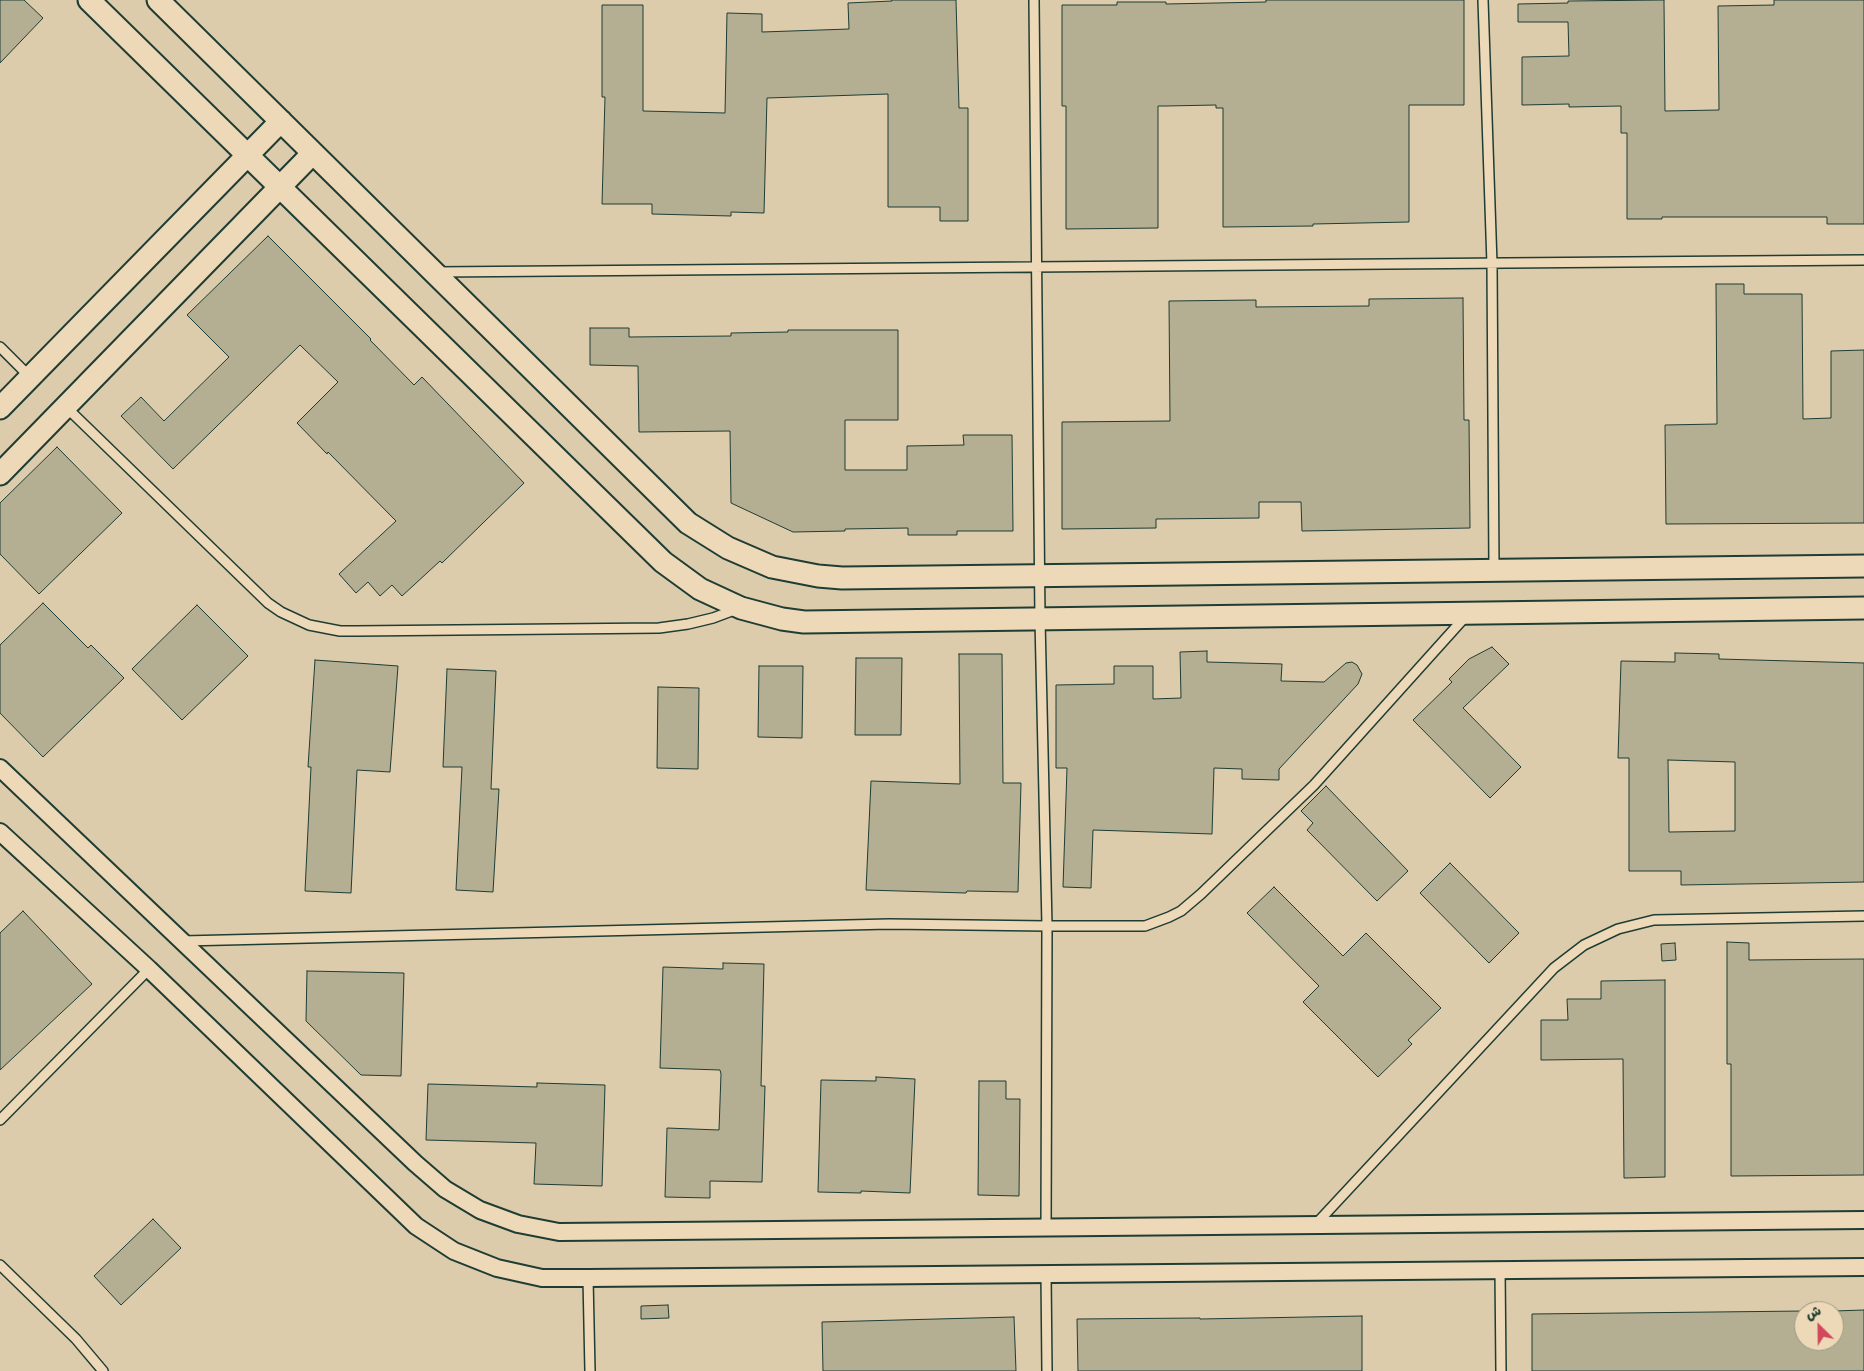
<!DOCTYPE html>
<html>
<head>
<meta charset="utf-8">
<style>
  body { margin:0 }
  #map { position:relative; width:1864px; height:1371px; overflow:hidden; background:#edd9b7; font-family:Itim,"Playpen Sans Arabic",sans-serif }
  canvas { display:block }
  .north { position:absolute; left:1794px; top:1301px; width:50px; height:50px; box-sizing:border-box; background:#edd9b7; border:1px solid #9b9b83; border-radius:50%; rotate:337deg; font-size:14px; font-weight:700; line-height:20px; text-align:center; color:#1f3d34 }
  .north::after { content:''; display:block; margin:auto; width:18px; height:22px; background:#d1495b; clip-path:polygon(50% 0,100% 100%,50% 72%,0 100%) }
</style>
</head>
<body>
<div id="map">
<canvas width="1864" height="1371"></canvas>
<div class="north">ش</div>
</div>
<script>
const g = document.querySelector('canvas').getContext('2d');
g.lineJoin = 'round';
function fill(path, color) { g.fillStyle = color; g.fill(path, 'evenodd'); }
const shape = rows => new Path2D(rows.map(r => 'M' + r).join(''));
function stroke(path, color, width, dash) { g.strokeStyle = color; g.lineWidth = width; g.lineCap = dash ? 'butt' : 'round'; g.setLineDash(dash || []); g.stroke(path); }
const built = shape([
  [0,0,1864,0,1864,1371,0,1371],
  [1804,1311,1834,1311,1834,1341,1804,1341]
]);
const building = shape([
  [0,0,24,0,43,18,0,63,0,0],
  [892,0,956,0,959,108,968,108,968,221,940,221,940,207,888,207,888,94,767,98,764,213,731,212,731,216,652,214,652,204,602,204,605,97,602,97,602,5,643,5,643,111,725,113,727,13,762,14,762,32,849,29,848,3,892,1,892,0],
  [1266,0,1464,0,1464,105,1409,105,1409,222,1313,224,1313,226,1223,227,1223,108,1216,108,1216,105,1166,106,1158,106,1158,228,1066,229,1066,106,1062,106,1062,5,1117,5,1117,2,1166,2,1166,4,1266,2,1266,0],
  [1664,0,1665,111,1719,110,1718,6,1774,5,1774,0,1864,0,1864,224,1827,224,1827,217,1662,217,1662,219,1627,219,1627,133,1621,133,1621,106,1569,107,1569,104,1522,105,1522,57,1569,56,1568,22,1518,22,1518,4,1568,3,1568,1,1664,0],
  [268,236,371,339,370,340,414,385,422,377,524,483,442,563,440,561,402,596,392,585,380,596,368,582,356,593,339,574,396,521,328,452,327,454,297,423,338,382,300,345,173,469,121,416,141,397,164,421,229,357,187,315,268,236],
  [1716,284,1744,284,1744,294,1802,294,1803,419,1831,418,1831,351,1864,350,1864,523,1666,524,1665,425,1717,424,1716,284],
  [1463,298,1464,420,1469,420,1470,528,1302,531,1301,502,1259,502,1259,518,1156,519,1156,528,1062,529,1062,422,1170,421,1169,301,1256,300,1256,307,1369,306,1369,299,1463,298],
  [590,328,629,328,629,337,731,336,731,333,788,332,788,330,898,330,898,420,845,420,845,470,907,470,907,446,964,445,963,435,1012,435,1013,531,957,531,957,535,908,535,908,528,845,529,845,531,793,532,731,503,730,431,639,432,638,366,590,365,590,328],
  [57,447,122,513,39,594,0,554,0,503,57,447],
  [43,603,88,648,91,645,124,678,43,757,0,713,0,645,43,603],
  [197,605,248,656,182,720,132,669,197,605],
  [1492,647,1509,664,1463,708,1521,767,1490,798,1413,720,1452,682,1449,679,1469,659,1492,647],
  [1207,651,1207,662,1282,664,1281,681,1324,682,1346,663,1352,662,1357,665,1362,674,1358,684,1279,769,1279,780,1242,779,1242,769,1214,768,1212,834,1093,830,1091,888,1063,887,1067,768,1056,768,1056,685,1114,684,1114,666,1153,666,1153,699,1181,698,1180,652,1207,651],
  [1675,653,1719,654,1719,659,1864,663,1864,882,1681,885,1681,871,1629,871,1629,758,1618,758,1621,661,1675,662,1675,653],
  [1668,760,1735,762,1735,831,1669,832,1668,760],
  [959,654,1002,654,1003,783,1021,783,1018,892,967,891,966,893,866,890,871,781,960,784,959,654],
  [856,658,902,658,901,735,855,735,856,658],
  [315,660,398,666,390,772,357,770,351,893,305,891,311,767,308,767,315,660],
  [759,666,803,666,802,738,758,737,759,666],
  [447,669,496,671,491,789,499,789,493,892,456,890,462,767,443,767,447,669],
  [658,687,699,688,698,769,657,768,658,687],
  [1326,786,1408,871,1377,901,1307,830,1313,823,1301,811,1326,786],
  [1450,863,1519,933,1489,963,1420,893,1450,863],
  [1274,887,1343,956,1366,933,1441,1008,1408,1040,1412,1044,1378,1077,1303,1002,1319,986,1247,913,1274,887],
  [23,911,92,984,0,1070,0,933,23,911],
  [1727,942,1749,943,1749,960,1864,959,1864,1175,1731,1176,1731,1064,1727,1064,1727,942],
  [1675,943,1676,960,1662,961,1661,944,1675,943],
  [723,963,764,964,761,1086,765,1086,762,1182,710,1181,710,1198,665,1197,667,1128,719,1130,721,1074,720,1070,660,1068,663,967,723,969,723,963],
  [307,971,404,973,401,1076,361,1075,306,1021,307,971],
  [1665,980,1665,1177,1624,1178,1623,1059,1541,1060,1541,1020,1568,1020,1567,999,1601,999,1601,981,1665,980],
  [876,1077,915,1079,910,1193,861,1191,861,1193,818,1192,821,1080,876,1081,876,1077],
  [979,1081,1006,1081,1006,1099,1020,1099,1019,1196,978,1195,979,1081],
  [537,1083,605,1085,602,1186,534,1184,536,1143,426,1140,428,1084,537,1087,537,1083],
  [153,1219,181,1248,121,1305,94,1276,153,1219],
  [668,1305,669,1318,641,1319,641,1306,668,1305],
  [1864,1310,1864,1371,1532,1371,1532,1314,1804,1311,1804,1341,1834,1341,1834,1311,1864,1310],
  [1362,1316,1362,1371,1078,1371,1077,1319,1200,1318,1200,1319,1362,1316],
  [1014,1317,1016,1371,823,1371,822,1322,1014,1317]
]);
const service = shape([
  [1034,0,1040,620,1047,926,1046,1228],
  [1483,0,1492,264,1494,570],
  [437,272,1864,260],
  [0,347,30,377],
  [66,407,268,603,281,612,309,625,340,631,356,631,659,628,688,624,713,618,737,609],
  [183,941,889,924,1047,926,1145,926,1169,917,1181,911,1201,894,1314,785,1466,616],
  [0,1120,149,969],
  [1316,1224,1554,968,1584,945,1618,929,1654,920,1864,916],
  [0,1265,76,1339,103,1371],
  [1500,1270,1501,1371],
  [1046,1274,1047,1371],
  [588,1278,590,1371]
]);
const minor = shape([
  [0,768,415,1163,445,1189,480,1210,518,1224,559,1232,1864,1220],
  [0,832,149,969,416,1226,454,1251,497,1268,542,1278,588,1278,1864,1267]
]);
const tertiary = shape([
  [89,0,663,562,700,589,741,608,782,619,804,622,1864,608],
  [158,0,688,523,728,548,772,567,818,576,842,578,1864,566],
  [0,408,281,121],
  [0,474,313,153]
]);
fill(built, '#dcccac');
fill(building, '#b4ae93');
stroke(building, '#1f3d34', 1);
stroke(service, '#1f3d34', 12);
stroke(minor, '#1f3d34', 20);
stroke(tertiary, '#1f3d34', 25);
stroke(service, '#edd9b7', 9);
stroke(minor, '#edd9b7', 16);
stroke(tertiary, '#edd9b7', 21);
</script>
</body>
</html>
